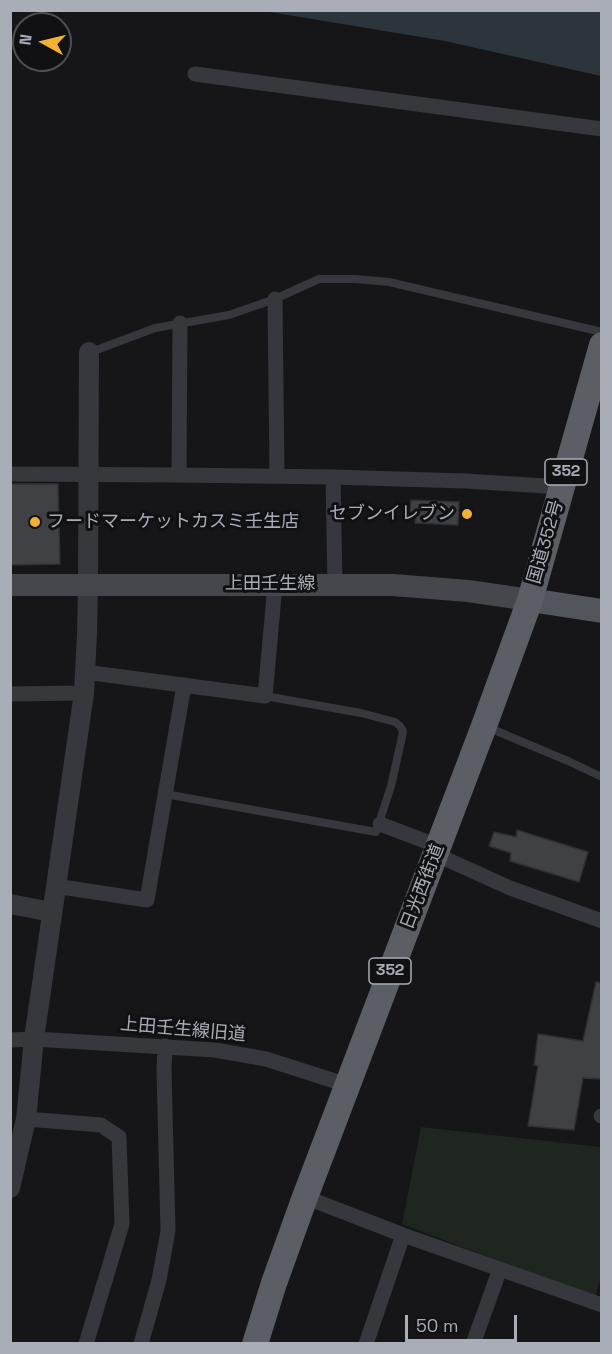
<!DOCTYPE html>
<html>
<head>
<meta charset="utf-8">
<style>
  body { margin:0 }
  #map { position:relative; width:612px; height:1354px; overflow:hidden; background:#161618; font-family:"Space Grotesk",sans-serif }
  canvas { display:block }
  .frame { position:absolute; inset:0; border:12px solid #a8adb8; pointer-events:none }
  .north { position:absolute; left:12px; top:12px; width:60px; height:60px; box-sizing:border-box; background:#111113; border:2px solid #4d4f55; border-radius:50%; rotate:278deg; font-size:16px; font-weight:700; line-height:24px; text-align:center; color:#a8adb8 }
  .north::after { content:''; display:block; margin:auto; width:21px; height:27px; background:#f2b134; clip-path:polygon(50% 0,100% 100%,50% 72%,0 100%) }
  .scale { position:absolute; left:405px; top:1315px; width:112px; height:27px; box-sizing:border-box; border:3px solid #a8adb8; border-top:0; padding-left:8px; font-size:18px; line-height:21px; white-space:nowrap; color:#a8adb8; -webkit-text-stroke:4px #111113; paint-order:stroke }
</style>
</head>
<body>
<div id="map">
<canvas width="612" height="1354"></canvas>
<div class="frame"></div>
<div class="north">N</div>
<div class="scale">50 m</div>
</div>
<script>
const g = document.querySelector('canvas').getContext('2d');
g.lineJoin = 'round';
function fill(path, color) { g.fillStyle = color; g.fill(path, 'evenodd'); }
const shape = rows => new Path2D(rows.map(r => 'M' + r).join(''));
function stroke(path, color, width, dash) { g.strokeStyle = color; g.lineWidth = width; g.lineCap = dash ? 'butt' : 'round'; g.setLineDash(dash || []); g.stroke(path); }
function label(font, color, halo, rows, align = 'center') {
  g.font = font + ' "Space Grotesk","Noto Sans JP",sans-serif'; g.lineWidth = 6; g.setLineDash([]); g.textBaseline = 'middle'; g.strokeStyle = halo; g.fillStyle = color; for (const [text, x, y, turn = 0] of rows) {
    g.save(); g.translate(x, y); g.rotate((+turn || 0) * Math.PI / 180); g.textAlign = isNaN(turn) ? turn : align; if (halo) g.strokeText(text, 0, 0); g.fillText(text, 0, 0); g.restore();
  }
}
const green = shape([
  [421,1127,601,1147,602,1272,595,1298,402,1224]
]);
const water = shape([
  [264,11,601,11,601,76,445,41]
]);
const building = shape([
  [10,484,58,484,60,564,10,565,10,484],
  [411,500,459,502,458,525,415,523,416,516,410,515,411,500],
  [517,830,588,852,579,882,510,861,511,853,489,846,494,832,516,837,517,830],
  [596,982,602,983,602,1079,583,1078,574,1130,528,1126,538,1066,534,1065,538,1034,583,1041,596,982]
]);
const service = shape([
  [91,352,155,328,229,315,275,299,319,279,355,279,389,282,602,332],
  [487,727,568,761,602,777],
  [165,794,376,832,391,786,402,737,403,731,400,726,395,722,361,713,265,696]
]);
const minor = shape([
  [195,74,602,129],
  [275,299,277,476],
  [10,474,179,475,333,477,465,481,562,487],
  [179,475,180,323],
  [333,477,335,584],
  [85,672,265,696,275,585],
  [10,694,84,693],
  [380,824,438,846],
  [435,854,510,888,602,921],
  [55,886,147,900,184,685],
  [10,1040,34,1039,215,1050,266,1059,347,1085],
  [601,1116,602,1116],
  [26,1119,101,1125,119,1137,122,1224,86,1344],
  [305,1197,403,1235,602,1305],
  [141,1344,159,1280,168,1231,164,1070,165,1046],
  [366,1344,403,1235],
  [473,1344,500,1269]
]);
const tertiary = shape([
  [10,904,52,912],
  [10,1188,26,1119,34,1039,84,693,87,634,88,585,89,352]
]);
const secondary = shape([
  [10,585,393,585,468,591,530,600]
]);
const primary = shape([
  [530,600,602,611]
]);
const trunk = shape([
  [255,1344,274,1283,305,1197,484,726,530,600,602,345]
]);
const markers = [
  [467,514,6,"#f2b134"],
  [35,522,6,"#f2b134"]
];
const shields = [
  [566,472,42],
  [390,971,42]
];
const shieldNames = [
  ["352",566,472],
  ["352",390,971]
];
const poiNames = [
  ["セブンイレブン",455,514],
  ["フードマーケットカスミ壬生店",47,522,"left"]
];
const streetNames = [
  ["国道352号",546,542,-74],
  ["上田壬生線",270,584],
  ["日光西街道",423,887,-69],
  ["上田壬生線旧道",183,1030,5]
];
fill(green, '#1e261f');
fill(water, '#2c353c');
fill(building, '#404145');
stroke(building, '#303034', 1.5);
stroke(service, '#37383d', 8);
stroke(minor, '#37383d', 15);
stroke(tertiary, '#37383d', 20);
stroke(secondary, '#45474d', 22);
stroke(primary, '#53555c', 24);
stroke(trunk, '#5b5e65', 26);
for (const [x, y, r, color] of markers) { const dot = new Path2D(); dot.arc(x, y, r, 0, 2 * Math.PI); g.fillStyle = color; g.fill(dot); stroke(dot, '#111113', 2); }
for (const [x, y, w] of shields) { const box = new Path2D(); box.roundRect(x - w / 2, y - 13, w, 26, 4.5); g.fillStyle = '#111113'; g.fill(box); stroke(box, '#a8adb8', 1.5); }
label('bold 16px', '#a8adb8', null, shieldNames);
label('18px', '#a8adb8', '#111113', poiNames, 'right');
label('18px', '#a8adb8', '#111113', streetNames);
</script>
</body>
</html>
